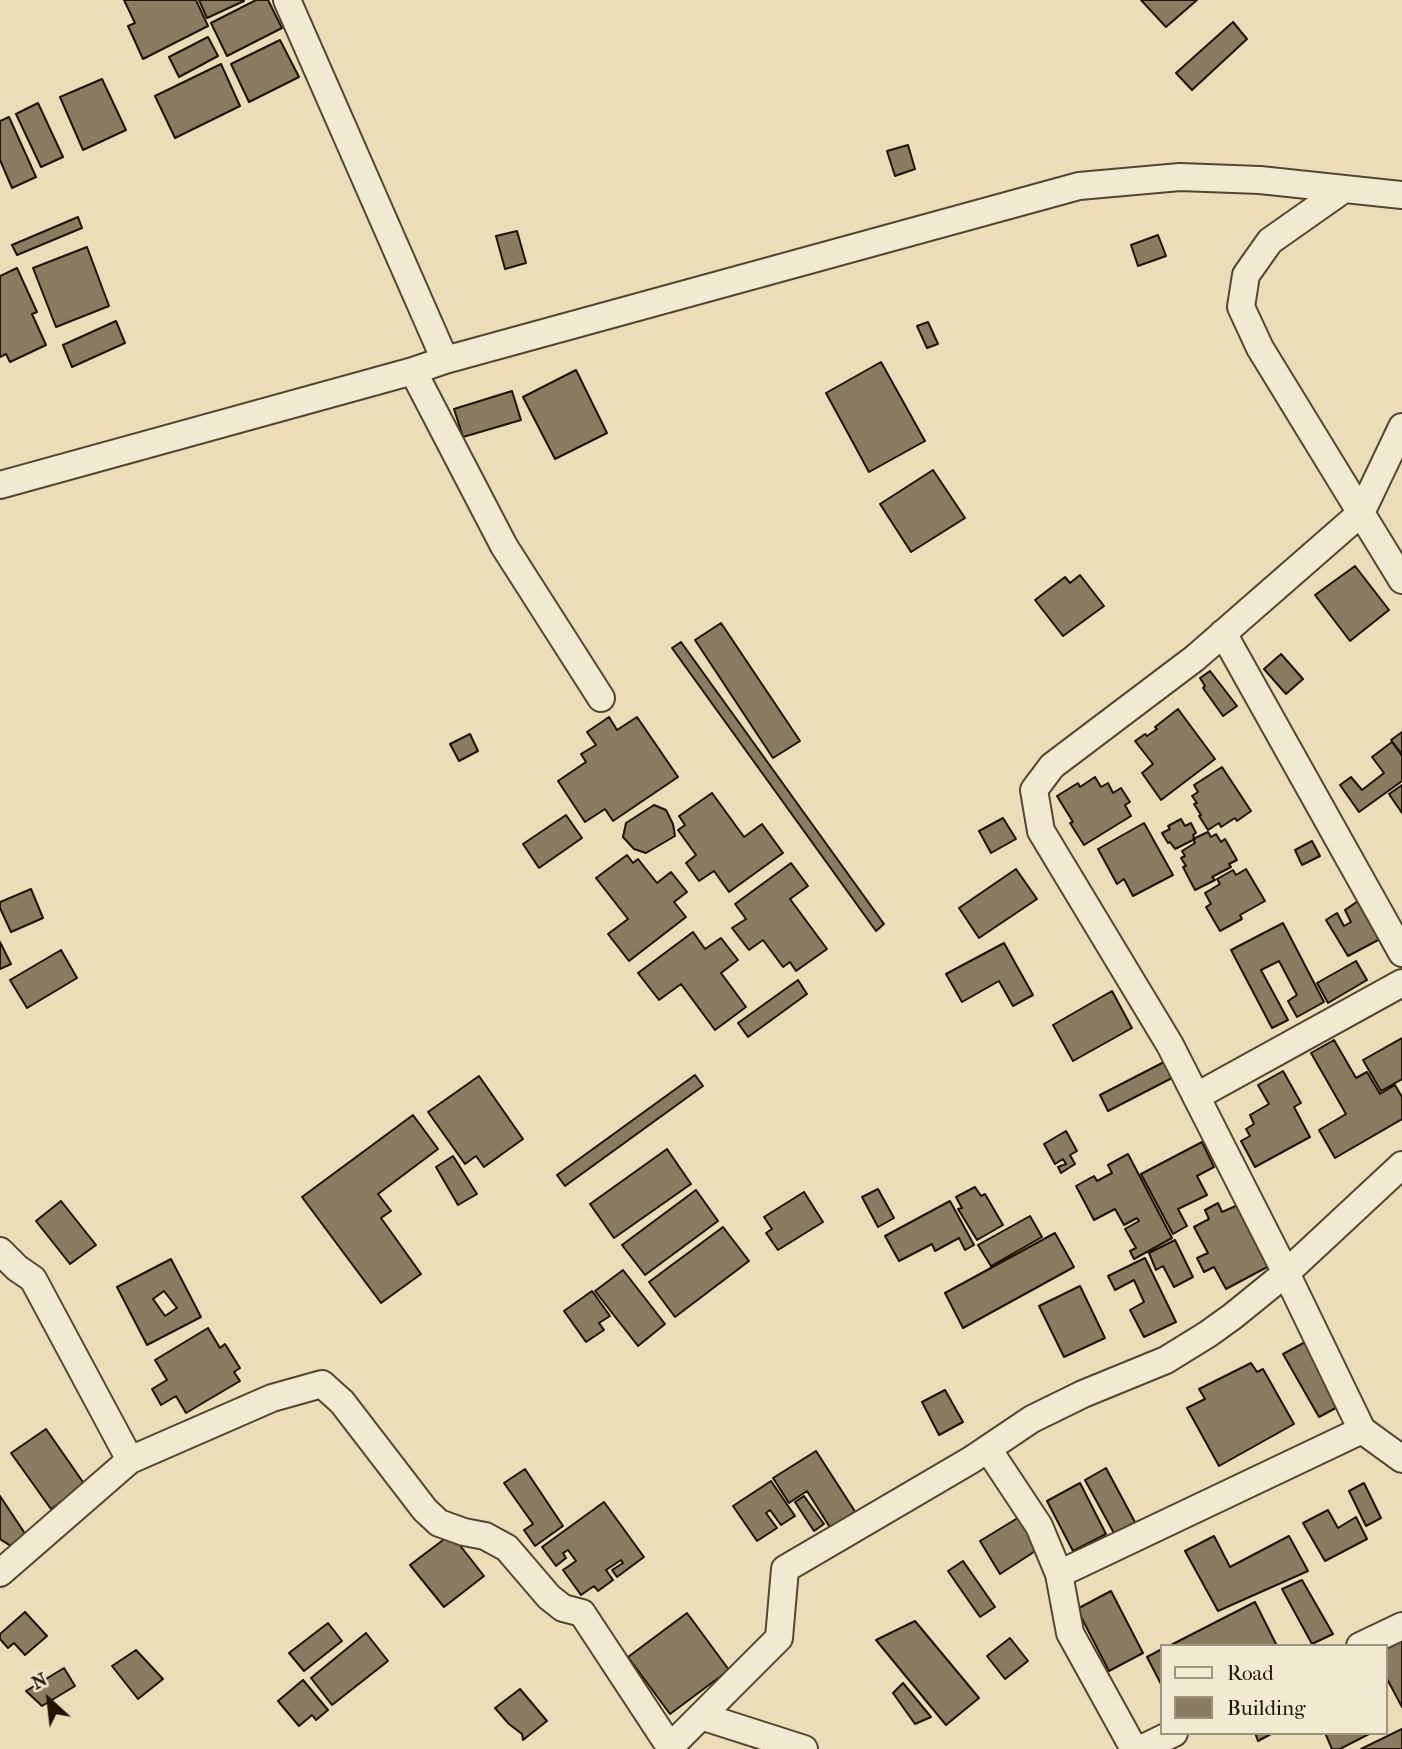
<!DOCTYPE html>
<html>
<head>
<meta charset="utf-8">
<style>
  body { margin:0 }
  #map { position:relative; width:1402px; height:1749px; overflow:hidden; background:#eaddb8; font-family:"IM FELL French Canon",serif }
  canvas { display:block }
  .legend { position:absolute; left:1160px; top:1644px; width:228px; height:91px; box-sizing:border-box; background:#f1e9d1; border:2px solid #9e937d; margin:0; padding:9px 12px; list-style:none; font-size:21px; color:#221200 }
  .legend li { display:flex; align-items:center; gap:14px; height:35px }
  .legend b { width:35px; border:2px solid #9e937d }
  .north { position:absolute; left:14px; top:1665px; width:70px; height:70px; -webkit-text-stroke:5px #f1e9d1; paint-order:stroke; rotate:333deg; font-size:19px; font-weight:700; line-height:28px; text-align:center; color:#221200 }
  .north::after { content:''; display:block; margin:auto; width:24px; height:32px; background:#221200; clip-path:polygon(50% 0,100% 100%,50% 72%,0 100%) }
</style>
</head>
<body>
<div id="map">
<canvas width="1402" height="1749"></canvas>
<ul class="legend">
<li><b style="height:9px;background:#f1e9d1"></b>Road</li>
<li><b style="height:19px;background:#8a7c60"></b>Building</li>
</ul>
<div class="north">N</div>
</div>
<script>
const g = document.querySelector('canvas').getContext('2d');
g.lineJoin = 'round';
function fill(path, color) { g.fillStyle = color; g.fill(path, 'evenodd'); }
const shape = rows => new Path2D(rows.map(r => 'M' + r).join(''));
function stroke(path, color, width, dash) { g.strokeStyle = color; g.lineWidth = width; g.lineCap = dash ? 'butt' : 'round'; g.setLineDash(dash || []); g.stroke(path); }
const building = shape([
  [124,0,196,0,208,26,143,59,128,26,135,23,124,0],
  [199,0,243,0,244,1,207,18,199,0],
  [256,0,268,0,282,28,227,56,211,23,256,0],
  [1141,0,1197,0,1166,27,1141,0],
  [1233,22,1247,39,1192,90,1176,73,1233,22],
  [208,37,218,56,179,77,169,57,208,37],
  [280,40,299,77,249,102,231,64,280,40],
  [221,64,240,106,175,138,155,96,221,64],
  [102,79,126,130,83,150,60,97,102,79],
  [38,103,63,157,41,167,16,114,38,103],
  [9,117,36,177,12,188,0,160,0,121,9,117],
  [908,145,915,169,895,176,887,151,908,145],
  [78,217,82,228,17,255,12,245,78,217],
  [517,231,526,263,505,269,496,236,517,231],
  [1158,235,1166,256,1138,266,1131,245,1158,235],
  [87,247,109,306,56,327,33,268,87,247],
  [17,268,37,312,32,314,46,345,10,362,6,354,0,357,0,276,17,268],
  [116,321,125,343,72,367,63,345,116,321],
  [928,322,938,344,927,348,917,326,928,322],
  [881,362,925,441,869,472,826,393,881,362],
  [576,370,607,433,555,459,523,397,576,370],
  [512,391,521,420,463,437,454,409,512,391],
  [933,470,965,518,911,552,880,504,933,470],
  [1355,566,1389,610,1350,641,1315,595,1355,566],
  [1080,575,1104,606,1063,636,1035,600,1065,577,1070,583,1080,575],
  [721,623,800,741,773,758,695,640,721,623],
  [681,642,884,924,876,931,672,648,681,642],
  [1281,654,1303,679,1286,694,1264,669,1281,654],
  [1210,671,1237,706,1223,716,1203,688,1205,686,1200,678,1210,671],
  [1178,709,1215,759,1161,800,1142,773,1153,764,1135,741,1145,734,1147,736,1157,729,1155,727,1178,709],
  [609,717,617,730,637,717,678,777,613,821,605,809,585,822,558,781,586,762,581,754,596,745,587,732,609,717],
  [1402,732,1402,754,1391,740,1402,732],
  [470,734,478,751,459,761,450,744,470,734],
  [1392,742,1402,756,1402,781,1359,812,1340,785,1351,777,1362,790,1384,773,1372,757,1392,742],
  [1222,767,1251,811,1237,821,1235,818,1221,827,1219,823,1208,830,1199,816,1201,815,1194,804,1197,803,1192,796,1198,792,1194,785,1222,767],
  [1095,777,1101,787,1108,783,1113,793,1121,788,1130,802,1125,805,1131,816,1084,845,1070,823,1073,822,1057,796,1078,783,1080,787,1095,777],
  [1402,785,1402,813,1389,794,1402,785],
  [712,793,744,837,762,824,783,853,729,892,714,871,699,881,686,863,696,855,678,830,685,825,679,816,712,793],
  [654,805,666,810,673,824,675,836,646,853,634,849,623,837,626,823,654,805],
  [566,815,582,838,539,868,523,844,566,815],
  [1003,818,1016,839,991,853,979,831,1003,818],
  [1181,819,1185,826,1191,823,1196,833,1193,835,1195,839,1175,849,1170,842,1168,843,1162,833,1170,829,1168,826,1181,819],
  [1144,823,1173,875,1133,896,1124,879,1117,884,1098,849,1144,823],
  [1208,832,1211,837,1216,834,1221,842,1225,839,1237,860,1229,864,1231,867,1212,877,1215,880,1195,890,1183,867,1186,866,1181,858,1185,856,1182,851,1195,843,1193,839,1208,832],
  [1312,841,1320,856,1302,865,1295,850,1312,841],
  [627,855,633,863,638,859,657,883,671,872,687,892,674,902,686,917,629,961,608,934,628,919,596,878,627,855],
  [791,863,808,886,790,899,827,949,796,971,790,962,783,967,763,940,749,950,732,928,746,919,735,904,791,863],
  [1016,869,1037,899,979,938,959,908,1016,869],
  [1246,869,1265,901,1240,915,1242,919,1220,931,1206,907,1211,904,1205,893,1220,884,1217,879,1233,870,1236,875,1246,869],
  [31,889,43,918,11,932,0,908,0,902,31,889],
  [1358,901,1380,939,1348,956,1326,920,1337,913,1344,926,1351,922,1345,910,1358,901],
  [1283,923,1324,1002,1297,1017,1288,1001,1297,995,1279,961,1261,970,1288,1020,1272,1028,1231,950,1283,923],
  [693,932,705,949,721,938,738,960,721,973,746,1007,715,1030,681,984,659,1000,638,973,693,932],
  [0,942,11,964,0,969,0,942],
  [1004,943,1033,995,1013,1006,999,981,962,1002,946,974,1004,943],
  [61,950,77,978,27,1008,10,980,61,950],
  [1356,961,1367,980,1328,1003,1317,983,1356,961],
  [798,980,807,994,748,1037,738,1023,798,980],
  [1112,991,1132,1028,1073,1061,1053,1025,1112,991],
  [1402,1038,1402,1079,1381,1091,1363,1060,1402,1038],
  [1334,1040,1356,1078,1367,1072,1380,1094,1395,1085,1402,1097,1402,1119,1335,1158,1319,1130,1346,1114,1311,1053,1334,1040],
  [1164,1062,1172,1078,1108,1111,1100,1095,1164,1062],
  [1283,1071,1301,1103,1294,1107,1310,1137,1255,1167,1241,1141,1250,1136,1246,1129,1254,1124,1250,1115,1269,1104,1258,1085,1283,1071],
  [695,1075,703,1086,565,1186,557,1175,695,1075],
  [479,1076,523,1139,484,1167,476,1156,465,1164,428,1112,479,1076],
  [413,1115,438,1149,378,1194,391,1211,381,1218,421,1274,381,1303,302,1197,413,1115],
  [1066,1131,1077,1151,1070,1155,1075,1164,1061,1173,1058,1167,1066,1164,1063,1159,1055,1164,1044,1144,1066,1131],
  [1202,1142,1214,1167,1197,1176,1207,1195,1178,1209,1187,1226,1173,1234,1141,1174,1202,1142],
  [667,1149,691,1184,614,1238,590,1204,667,1149],
  [1128,1154,1172,1238,1134,1259,1130,1251,1136,1248,1125,1229,1139,1221,1137,1218,1124,1225,1115,1209,1094,1220,1076,1186,1094,1176,1097,1181,1112,1173,1108,1165,1128,1154],
  [453,1156,477,1194,458,1205,436,1167,453,1156],
  [975,1187,981,1196,985,1194,1003,1225,977,1240,958,1209,962,1208,956,1197,975,1187],
  [878,1189,894,1218,878,1227,862,1197,878,1189],
  [696,1190,718,1221,645,1275,622,1245,696,1190],
  [804,1192,823,1222,778,1250,766,1233,772,1229,764,1217,804,1192],
  [61,1201,96,1245,70,1264,36,1221,61,1201],
  [950,1201,974,1245,965,1250,959,1238,935,1251,932,1244,899,1261,885,1236,950,1201],
  [1218,1203,1222,1212,1238,1205,1269,1266,1226,1289,1214,1267,1204,1272,1197,1258,1208,1253,1194,1227,1209,1219,1205,1210,1218,1203],
  [1030,1216,1042,1237,991,1266,978,1245,1030,1216],
  [723,1227,749,1261,675,1317,649,1282,723,1227],
  [1055,1233,1074,1267,963,1328,945,1293,1055,1233],
  [1175,1240,1193,1277,1174,1287,1163,1266,1156,1270,1149,1253,1175,1240],
  [1145,1258,1176,1322,1144,1337,1130,1310,1144,1302,1134,1280,1115,1290,1108,1276,1145,1258],
  [171,1259,201,1317,147,1345,117,1287,171,1259],
  [164,1291,177,1308,165,1316,153,1299,164,1291],
  [623,1270,665,1324,638,1346,595,1291,623,1270],
  [1080,1286,1105,1338,1064,1357,1039,1306,1080,1286],
  [592,1291,610,1316,599,1323,604,1330,586,1342,564,1311,592,1291],
  [208,1328,220,1348,225,1344,240,1368,234,1372,240,1381,186,1413,176,1396,161,1405,152,1389,167,1380,155,1360,208,1328],
  [1309,1340,1345,1403,1319,1417,1283,1354,1309,1340],
  [1251,1363,1257,1372,1263,1369,1294,1424,1219,1466,1187,1408,1205,1399,1199,1389,1251,1363],
  [945,1390,963,1422,939,1435,922,1402,945,1390],
  [46,1429,85,1485,51,1509,11,1453,46,1429],
  [816,1451,856,1513,831,1529,807,1491,789,1503,773,1478,816,1451],
  [1106,1468,1136,1524,1115,1535,1085,1480,1106,1468],
  [525,1469,563,1526,535,1546,524,1530,533,1524,504,1483,525,1469],
  [771,1481,795,1516,781,1525,770,1510,766,1513,777,1528,757,1541,733,1506,771,1481],
  [1080,1483,1106,1534,1073,1551,1047,1501,1080,1483],
  [1364,1483,1381,1518,1366,1526,1349,1491,1364,1483],
  [0,1496,30,1541,17,1550,0,1539,0,1496],
  [804,1496,824,1524,814,1531,795,1502,804,1496],
  [604,1502,644,1557,617,1577,612,1570,623,1563,621,1560,606,1570,613,1580,598,1591,594,1586,581,1595,563,1570,576,1561,568,1550,563,1553,566,1558,556,1566,542,1547,604,1502],
  [1328,1510,1338,1528,1356,1517,1367,1539,1325,1561,1303,1523,1328,1510],
  [1021,1516,1040,1548,1000,1574,980,1541,1021,1516],
  [451,1534,484,1576,444,1607,410,1565,451,1534],
  [1214,1536,1230,1567,1289,1536,1308,1571,1218,1611,1185,1551,1214,1536],
  [963,1561,995,1607,980,1617,948,1571,963,1561],
  [1302,1580,1333,1634,1312,1644,1282,1589,1302,1580],
  [1111,1591,1143,1653,1109,1671,1077,1609,1111,1591],
  [1255,1602,1277,1646,1169,1646,1255,1602],
  [25,1612,47,1636,25,1655,14,1643,8,1648,0,1639,0,1634,25,1612],
  [687,1613,729,1670,670,1714,628,1657,687,1613],
  [915,1621,979,1698,946,1725,876,1640,915,1621],
  [328,1623,342,1641,304,1671,289,1653,328,1623],
  [366,1633,388,1661,332,1705,311,1678,366,1633],
  [1010,1638,1028,1661,1005,1679,987,1656,1010,1638],
  [1402,1641,1402,1707,1386,1677,1386,1649,1402,1641],
  [1162,1649,1162,1686,1147,1657,1162,1649],
  [136,1650,163,1679,138,1699,112,1666,136,1650],
  [64,1668,75,1686,42,1706,26,1691,64,1668],
  [303,1680,328,1710,316,1720,312,1715,299,1726,278,1701,303,1680],
  [903,1683,931,1717,915,1724,893,1693,903,1683],
  [520,1689,547,1721,523,1740,522,1734,509,1724,495,1708,520,1689],
  [1402,1729,1402,1749,1361,1749,1402,1729],
  [1255,1733,1273,1733,1258,1741,1255,1733],
  [1325,1733,1371,1733,1340,1749,1332,1749,1325,1733]
]);
const minor = shape([
  [287,0,445,360],
  [1344,189,1270,241,1246,275,1241,307,1260,348,1402,580],
  [413,371,504,546,601,698],
  [1402,427,1361,513,1195,658,1052,766,1034,790,1041,831,1170,1045,1286,1273,1362,1430,1402,1459],
  [0,485,413,371,445,360,1079,186,1180,177,1260,180,1402,195],
  [1223,633,1402,953],
  [1197,1096,1402,983],
  [0,1251,17,1268,33,1279,130,1460,272,1398,322,1384,342,1402,425,1510,439,1523,464,1532,485,1536,507,1548,549,1597,563,1608,582,1613,670,1747,779,1638,785,1569,971,1460,1032,1419,1083,1394,1166,1360,1208,1334,1233,1316,1286,1273,1402,1165],
  [988,1449,1039,1526,1059,1574,1070,1633,1134,1749],
  [0,1573,130,1460],
  [1059,1574,1362,1430],
  [1360,1646,1402,1626],
  [701,1716,804,1749],
  [1141,1749,1174,1733]
]);
fill(building, '#8a7c60');
stroke(building, '#221200', 2);
stroke(minor, '#54452e', 30);
stroke(minor, '#f1e9d1', 26);
</script>
</body>
</html>
